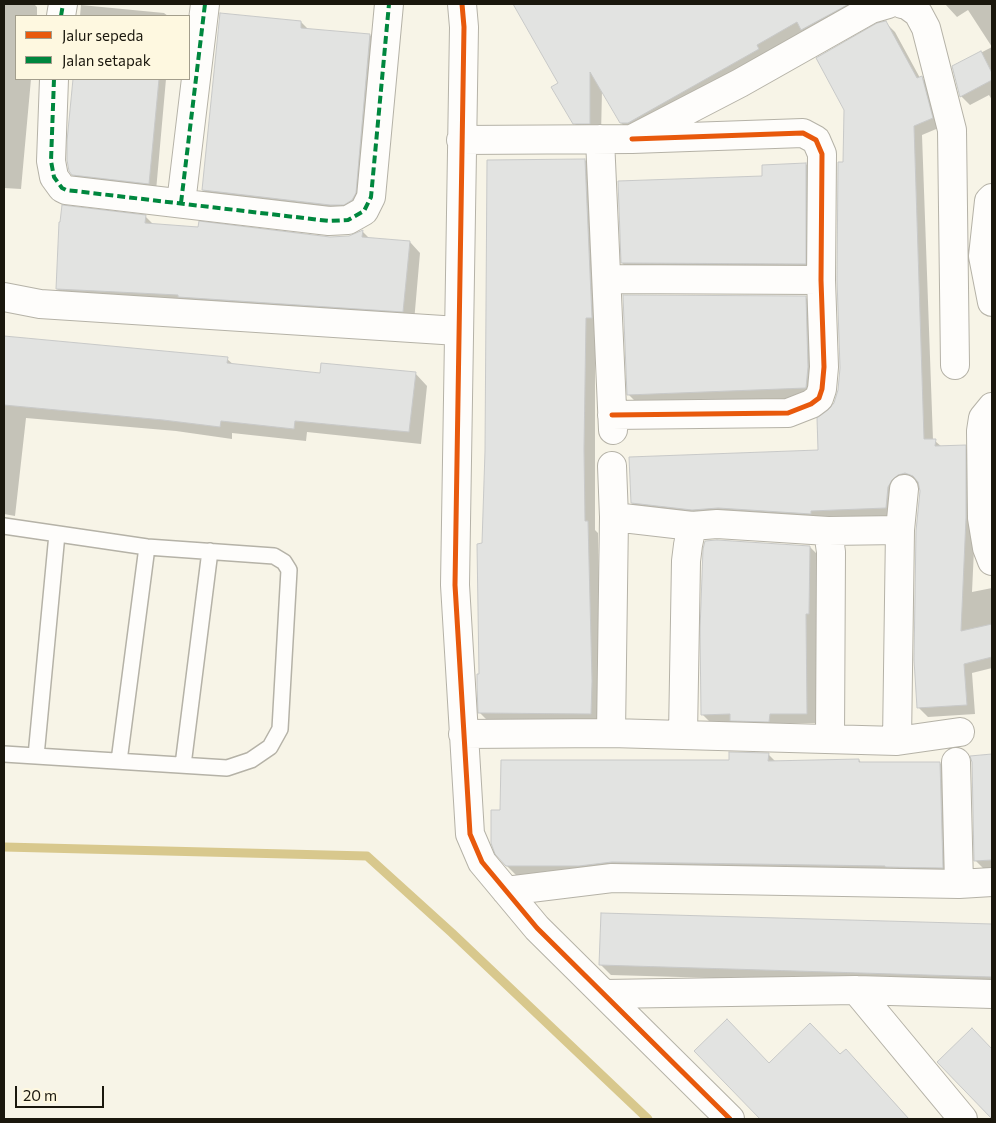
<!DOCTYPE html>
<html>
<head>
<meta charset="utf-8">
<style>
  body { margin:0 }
  #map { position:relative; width:996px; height:1123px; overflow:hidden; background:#f7f4e7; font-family:Commissioner,sans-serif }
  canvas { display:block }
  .frame { position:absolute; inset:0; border:5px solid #1a170d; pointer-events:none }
  .legend { position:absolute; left:15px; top:15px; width:175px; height:65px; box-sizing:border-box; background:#fef8e0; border:1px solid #a39e8c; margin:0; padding:6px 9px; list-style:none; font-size:15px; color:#1a170d }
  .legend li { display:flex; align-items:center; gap:10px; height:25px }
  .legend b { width:25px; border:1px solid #a39e8c }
  .scale { position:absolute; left:15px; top:1086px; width:89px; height:22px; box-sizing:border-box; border:2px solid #1a170d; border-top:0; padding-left:6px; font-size:15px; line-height:18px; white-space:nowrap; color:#1a170d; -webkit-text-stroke:4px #fef8e0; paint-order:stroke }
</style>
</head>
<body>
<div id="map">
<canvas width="996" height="1123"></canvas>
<div class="frame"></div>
<ul class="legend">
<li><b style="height:6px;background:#e8590c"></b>Jalur sepeda</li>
<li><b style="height:6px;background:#00873e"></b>Jalan setapak</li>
</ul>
<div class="scale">20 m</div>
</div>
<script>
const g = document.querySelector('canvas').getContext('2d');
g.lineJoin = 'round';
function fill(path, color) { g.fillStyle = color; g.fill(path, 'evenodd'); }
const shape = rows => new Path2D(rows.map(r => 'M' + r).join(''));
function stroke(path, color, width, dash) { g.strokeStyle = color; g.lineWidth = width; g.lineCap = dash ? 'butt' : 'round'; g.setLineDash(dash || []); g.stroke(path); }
const shadow = shape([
  [4,4,34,4,37,7,37,16,16,16,16,79,31,79,21,189,4,188],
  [524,4,855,4,633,135,621,123,602,90,601,135,586,135,574,123,560,83,517,8],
  [945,4,992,4,992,100,989,95,970,105,961,96,953,67,992,47,968,10,957,17],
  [81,5,164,13,168,16,80,16],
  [301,22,309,30,370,35,385,50,367,214,218,205,203,190],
  [885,22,895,32,920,78,922,78,931,87,941,127,922,135,933,440,935,441,942,447,965,447,974,456,975,528,972,592,992,588,992,668,972,673,975,714,928,717,919,708,920,484,915,482,895,517,820,520,641,512,632,503,819,451,829,411,835,404,839,391,841,368,844,163],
  [74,79,166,79,156,191,81,182,73,174,69,142],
  [585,160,595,171,595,530,598,533,601,724,490,723,480,713,483,545],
  [806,164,815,173,814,273,631,272,622,263,764,177],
  [145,216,154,225,330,238,350,237,362,231,370,239,410,242,420,253,414,322,68,299,57,289],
  [805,297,815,307,815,398,638,404,628,394],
  [4,337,227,359,234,365,321,374,415,373,427,386,421,444,307,432,306,441,232,433,232,439,176,431,26,418,15,516,4,514],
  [810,547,820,557,818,623,816,623,816,723,779,723,779,731,712,724,702,714],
  [768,754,776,762,859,760,862,764,940,763,950,773,952,878,517,876,507,866,501,811],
  [992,755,992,869,985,870,975,860,972,757],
  [602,914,992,926,992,986,611,975,601,965],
  [972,1030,992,1050,992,1119,938,1062],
  [696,1051,769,1064,840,1056,857,1061,909,1119,762,1119]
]);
const stream = shape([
  [4,847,367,856,452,933,648,1119]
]);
const building = shape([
  [513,4,849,4,801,30,797,22,757,45,759,49,628,123,620,123,590,72,590,124,573,124,551,87,558,83,513,4],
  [220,13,301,21,301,28,370,34,356,193,352,200,344,205,330,205,202,190,220,13],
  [886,21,917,78,922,76,933,118,914,126,924,439,936,439,935,446,966,445,966,518,961,631,992,624,992,657,964,664,967,705,917,708,914,660,916,531,920,491,918,482,913,476,905,473,898,475,892,480,888,487,886,508,811,511,811,514,718,508,692,510,631,503,629,457,818,450,817,418,828,410,834,403,838,390,840,368,837,280,838,162,843,162,844,110,816,58,877,23,886,21],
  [981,51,992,73,992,80,960,97,952,66,981,51],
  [73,79,159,79,149,184,72,175,69,171,67,160,67,141,73,79],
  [585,159,592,318,586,318,584,449,585,521,588,521,592,681,591,714,478,713,477,685,477,674,479,674,477,544,482,543,485,451,487,160,585,159],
  [806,163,806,264,621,263,618,181,762,176,762,165,806,163],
  [62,205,146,215,145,223,198,227,199,221,330,237,349,236,363,230,362,237,410,241,403,312,178,297,178,295,56,289,59,222,60,222,62,205],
  [623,295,806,296,808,367,806,388,627,395,623,295],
  [4,336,228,357,227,363,320,373,321,363,416,372,409,432,295,421,294,429,221,421,220,427,163,420,4,405,4,336],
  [717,540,810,546,809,614,806,614,807,714,770,714,769,722,730,721,730,714,701,715,700,630,703,549,705,541,717,540],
  [729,752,769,753,768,761,859,759,859,762,940,762,943,868,885,867,885,866,612,862,579,866,506,866,495,854,491,843,491,810,500,810,501,760,729,760,729,752],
  [992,754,992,860,974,861,972,762,970,756,992,754],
  [601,913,992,924,992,977,599,965,601,913],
  [727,1019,769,1063,810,1023,840,1054,846,1049,909,1119,760,1119,694,1051,727,1019],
  [972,1028,992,1049,992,1119,937,1062,972,1028]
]);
const lane = shape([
  [4,526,147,547,274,556,284,562,289,570,280,729,270,747,251,760,227,768,4,754],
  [36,756,57,534],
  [119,761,147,547],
  [183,765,210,551]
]);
const street = shape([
  [462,4,464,27,455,585,470,834,482,862,537,928,730,1119],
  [902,4,907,5,918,13,926,28,952,130,955,365],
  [61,16,63,4],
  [54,79,51,161,54,177,62,188,66,190,329,221,348,220,364,211,371,197,389,4],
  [600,139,613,430],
  [461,140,632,139,740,83,871,9,888,4],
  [992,198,989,201,983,256,992,302],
  [181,203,205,4],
  [607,279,821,280],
  [4,297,40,304,458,331],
  [992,407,983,418,981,431,982,518,987,548,992,561],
  [612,415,788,413,811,404,819,398,822,389,824,367,821,280,822,154,816,140,803,133,632,139],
  [614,517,692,526],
  [828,531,900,530],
  [611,733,614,517,612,466],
  [463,734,611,733,897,741,960,732],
  [683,735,686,561,688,545,692,526,717,524,828,531,831,552,830,738],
  [897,741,900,530,904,489],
  [956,762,959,884],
  [506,891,612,878,959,884,992,882],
  [856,990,963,1119],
  [605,994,856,990,992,994]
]);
const quiet = shape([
  [61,16,63,4],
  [54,79,51,161,54,177,62,188,66,190,329,221,348,220,364,211,371,197,389,4],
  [181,203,205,4]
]);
const cycleway = shape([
  [462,4,464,27,455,585,470,834,482,862,537,928,730,1119],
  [612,415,788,413,811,404,819,398,822,389,824,367,821,280,822,154,816,140,803,133,632,139]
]);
fill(shadow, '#0003');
stroke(stream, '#d8c88d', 9);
fill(building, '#e2e3e1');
stroke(building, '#c8c9c8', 1);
stroke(lane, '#b5b2a7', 18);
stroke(street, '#b5b2a7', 30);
stroke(lane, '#fefdfb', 15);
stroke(street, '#fefdfb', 28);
stroke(quiet, '#00873e', 4, [8, 4]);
stroke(cycleway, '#e8590c', 5);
</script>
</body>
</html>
